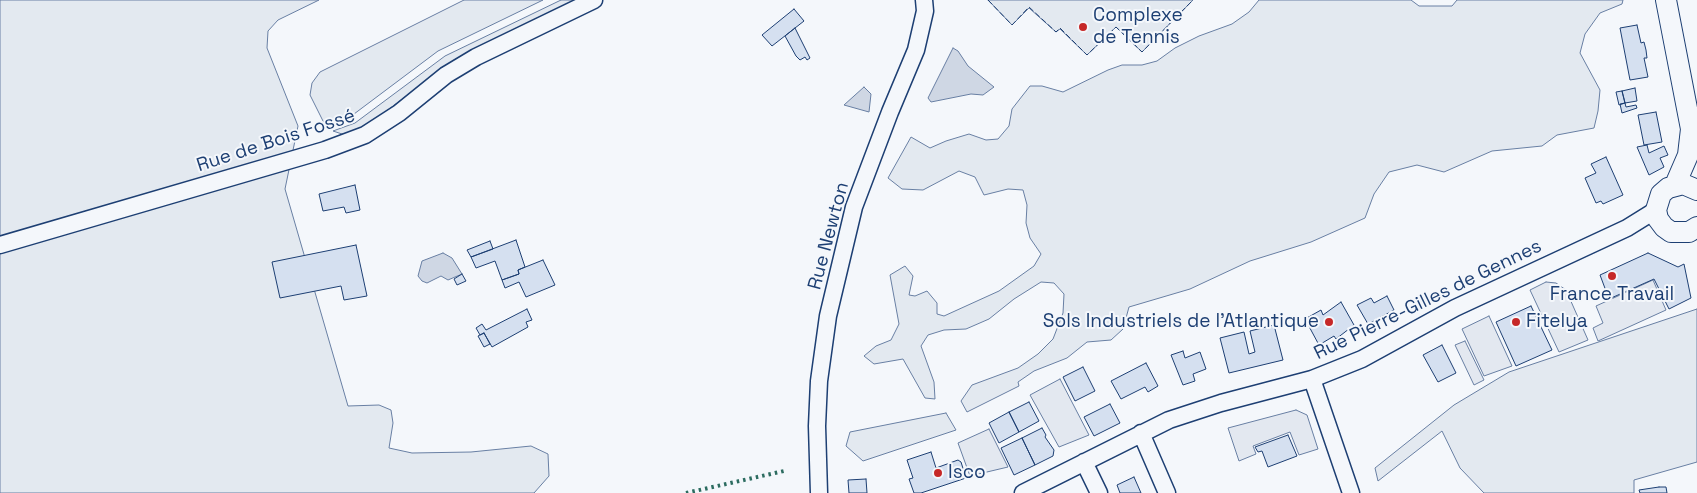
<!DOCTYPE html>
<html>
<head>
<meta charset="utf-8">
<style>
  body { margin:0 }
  canvas { display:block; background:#f4f7fb }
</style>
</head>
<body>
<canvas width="1697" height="493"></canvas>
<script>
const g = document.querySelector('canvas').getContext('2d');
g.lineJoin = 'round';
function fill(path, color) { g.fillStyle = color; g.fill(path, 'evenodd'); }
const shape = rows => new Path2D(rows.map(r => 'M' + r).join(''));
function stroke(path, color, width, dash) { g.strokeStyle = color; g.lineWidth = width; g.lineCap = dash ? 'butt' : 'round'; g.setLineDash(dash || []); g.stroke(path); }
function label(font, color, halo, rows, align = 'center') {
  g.font = font + ' "Space Grotesk",sans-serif'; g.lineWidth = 4; g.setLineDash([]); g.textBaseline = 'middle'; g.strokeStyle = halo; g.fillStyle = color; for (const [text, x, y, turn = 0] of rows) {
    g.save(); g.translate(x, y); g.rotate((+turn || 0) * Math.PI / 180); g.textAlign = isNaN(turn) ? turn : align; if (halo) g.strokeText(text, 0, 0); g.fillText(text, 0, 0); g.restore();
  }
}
const green = shape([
  [0,0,319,0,278,20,268,31,267,48,298,126,285,189,348,406,379,405,391,410,393,423,389,448,412,453,471,452,531,446,548,454,549,476,534,493,0,493,0,0],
  [464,0,543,0,438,51,350,117,325,125,310,95,312,83,320,72,464,0],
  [561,0,580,0,454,60,368,125,356,131,342,134,333,131,355,123,445,56,561,0],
  [988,0,1193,0,1142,52,1116,27,1087,55,1060,29,1056,32,1029,8,1012,25,988,0],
  [1259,0,1411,0,1419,6,1452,6,1457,0,1623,0,1622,4,1600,13,1585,34,1580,53,1600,90,1598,111,1594,128,1557,135,1542,146,1492,151,1444,172,1417,165,1389,172,1374,194,1365,218,1311,242,1250,261,1190,289,1129,307,1123,329,1111,340,1087,342,1067,358,1034,371,1018,382,1019,386,967,412,961,401,972,385,1018,368,1038,354,1053,339,1063,313,1064,294,1054,283,1041,282,1014,299,989,319,966,329,944,330,928,335,921,346,934,382,935,399,925,398,903,359,874,364,864,356,876,346,891,340,899,324,890,275,905,266,913,276,909,295,915,296,927,291,937,303,937,314,944,316,999,291,1034,266,1041,254,1030,238,1026,223,1027,205,1023,190,1008,189,984,195,975,177,959,171,923,190,902,189,888,178,911,137,930,148,946,141,969,134,986,140,998,139,1009,126,1012,109,1030,86,1042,86,1063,92,1108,70,1122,65,1142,65,1157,61,1175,48,1199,36,1232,24,1249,12,1259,0],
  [1697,309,1697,462,1634,480,1634,493,1484,493,1460,468,1442,431,1378,481,1375,468,1454,405,1509,372,1697,309],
  [946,413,956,430,863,461,846,446,850,432,946,413]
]);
const parking = shape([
  [1653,280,1666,310,1598,341,1593,328,1603,323,1596,306,1653,280],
  [1546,282,1556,283,1566,290,1588,340,1559,352,1530,290,1546,282],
  [1489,316,1512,366,1484,376,1462,329,1489,316],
  [1465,341,1484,380,1474,385,1455,345,1465,341],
  [1060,379,1089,435,1059,447,1030,395,1060,379],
  [1296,410,1307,415,1318,449,1299,455,1290,432,1253,446,1256,454,1239,461,1228,428,1296,410],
  [989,429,1008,467,970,476,958,443,989,429]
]);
const water = shape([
  [953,48,958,51,968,66,994,87,983,95,971,94,931,102,928,98,953,48],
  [864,87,871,94,869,112,844,105,864,87],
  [443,253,452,258,462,274,448,280,441,276,427,283,422,281,418,276,422,261,443,253]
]);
const building = shape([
  [794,9,804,21,772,46,762,35,794,9],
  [1637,25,1641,43,1644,42,1646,50,1647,58,1644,58,1648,77,1630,80,1620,28,1637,25],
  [795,28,810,58,807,60,805,57,800,60,796,56,785,36,795,28],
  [1635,88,1637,101,1625,103,1622,91,1635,88],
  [1622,91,1625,103,1619,105,1616,92,1622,91],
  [1625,103,1626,107,1636,105,1637,108,1622,113,1620,104,1625,103],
  [1656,112,1662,142,1644,145,1638,115,1656,112],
  [1647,145,1649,153,1664,146,1668,155,1660,158,1664,167,1649,175,1637,147,1647,145],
  [1606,157,1623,195,1603,204,1601,201,1596,203,1585,178,1596,173,1591,164,1606,157],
  [355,185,360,210,346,213,344,207,323,211,319,194,355,185],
  [516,240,525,267,518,270,519,274,502,280,495,261,476,268,471,257,516,240],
  [490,241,493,249,471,257,467,250,490,241],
  [356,245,367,296,344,300,341,286,280,298,272,262,356,245],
  [1648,253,1678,267,1684,264,1691,298,1669,309,1654,279,1609,299,1600,275,1648,253],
  [543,260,555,285,526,297,519,282,505,288,502,280,519,274,518,270,543,260],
  [462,274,466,281,457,285,454,279,462,274],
  [1387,296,1394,310,1368,324,1357,305,1371,298,1374,303,1387,296],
  [1341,302,1354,325,1336,339,1334,336,1319,345,1305,319,1321,310,1323,315,1341,302],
  [1531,306,1552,350,1516,366,1496,322,1531,306],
  [527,309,532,320,526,322,528,327,492,347,484,333,480,335,476,328,482,324,486,330,527,309],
  [1274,325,1283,360,1229,373,1220,338,1244,332,1249,354,1255,352,1250,331,1274,325],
  [484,333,490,344,484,347,478,336,484,333],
  [1442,345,1456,373,1438,382,1423,355,1442,345],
  [1183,351,1185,358,1200,352,1206,369,1193,374,1195,381,1183,385,1171,355,1183,351],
  [1146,363,1158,386,1148,392,1145,387,1121,399,1111,381,1146,363],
  [1083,367,1095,391,1075,401,1063,377,1083,367],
  [1029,402,1039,421,1019,432,1009,412,1029,402],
  [1110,404,1120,423,1094,436,1084,417,1110,404],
  [1009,412,1019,432,999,443,989,423,1009,412],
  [1042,428,1046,435,1045,437,1054,450,1053,456,1035,465,1022,438,1042,428],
  [1288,435,1297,456,1268,467,1262,451,1258,452,1255,447,1288,435],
  [1022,438,1035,465,1014,475,1001,448,1022,438],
  [931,452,936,468,958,460,961,462,966,478,921,493,914,493,909,479,913,478,907,460,931,452],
  [1134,477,1141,493,1120,493,1117,485,1134,477],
  [866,479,867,493,849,493,848,480,866,479],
  [1659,487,1666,487,1667,493,1640,493,1639,490,1659,487]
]);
const minor = shape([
  [0,245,325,150,365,135,399,113,446,75,476,57,594,0],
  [1312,379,1351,493],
  [1141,433,1167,493],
  [1084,462,1099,493],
  [819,493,817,426,819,381,828,316,854,207,890,112,916,50,925,11,924,0],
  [1023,493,1169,420,1221,403,1312,379,1362,359,1455,308,1627,228,1656,210]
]);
const major = shape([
  [1666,0,1691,129,1697,145],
  [1675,185,1688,155,1691,129],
  [1697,190,1683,184,1668,188,1661,194,1656,210,1658,219,1664,227,1671,232,1689,232,1697,227]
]);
const hedge = shape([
  [686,493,784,471]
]);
const fence = shape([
  [988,0,1012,25,1029,7,1056,32,1060,28,1087,55,1116,27,1142,52,1193,0]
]);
const markers = [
  [1083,27,5,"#c62828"],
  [1612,276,5,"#c62828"],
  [1329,322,5,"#c62828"],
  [1516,322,5,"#c62828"],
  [938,473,5,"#c62828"]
];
const poiNames = [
  ["Complexe",1093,16],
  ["de Tennis",1093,38],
  ["France Travail",1612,295,"center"],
  ["Sols Industriels de l'Atlantique",1319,322,"right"],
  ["Fitelya",1526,322],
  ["Isco",948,473]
];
const streetNames = [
  ["Rue de Bois Fossé",276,141,-18],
  ["Rue Newton",829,236,-75],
  ["Rue Pierre-Gilles de Gennes",1428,300,-26]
];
fill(green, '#e3e9f0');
stroke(green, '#687fa3', 1);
fill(parking, '#e3e8f0');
stroke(parking, '#687fa3', 1);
fill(water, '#cfd7e4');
stroke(water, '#687fa3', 1);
fill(building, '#d5e0f0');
stroke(building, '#1d3f73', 1);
stroke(minor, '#1d3f73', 19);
stroke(major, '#1d3f73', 22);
stroke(minor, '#f4f7fb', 16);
stroke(major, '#f4f7fb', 20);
stroke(hedge, '#2c6c60', 4, [2.5, 4]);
stroke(fence, '#1d3f73', 1, [6, 2.5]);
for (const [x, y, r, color] of markers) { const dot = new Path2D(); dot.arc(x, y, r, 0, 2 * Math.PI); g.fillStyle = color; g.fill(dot); stroke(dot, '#f4f7fb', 2); }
label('19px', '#1d3f73', '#f4f7fb', poiNames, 'left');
label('19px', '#1d3f73', '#f4f7fb', streetNames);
</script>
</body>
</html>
